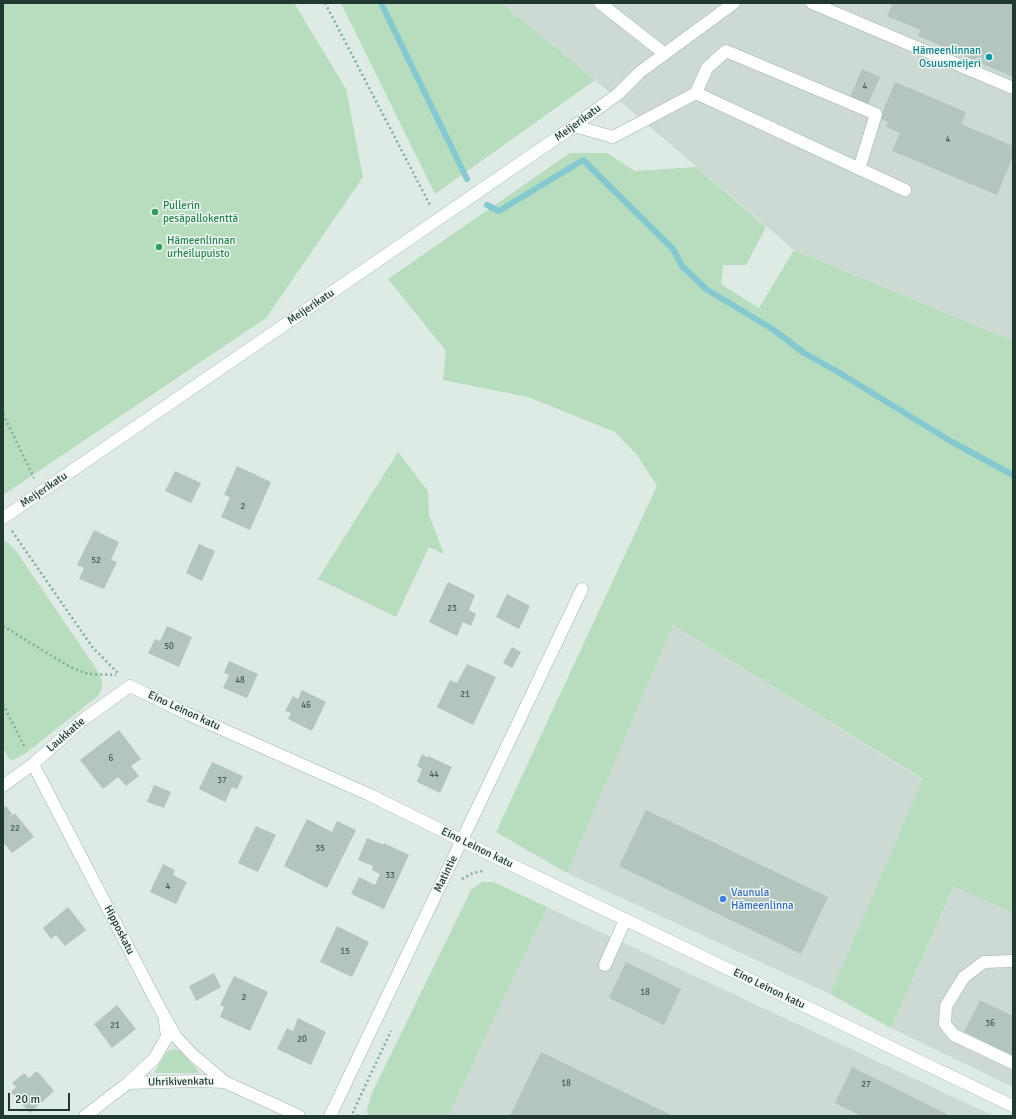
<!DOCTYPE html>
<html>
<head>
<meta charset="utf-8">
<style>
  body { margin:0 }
  #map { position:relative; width:1016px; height:1119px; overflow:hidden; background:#deeae4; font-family:Signika,sans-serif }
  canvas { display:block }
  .frame { position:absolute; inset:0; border:4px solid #203a31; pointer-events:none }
  .scale { position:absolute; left:8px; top:1093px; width:62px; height:18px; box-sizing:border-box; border:2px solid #203a31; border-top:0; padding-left:5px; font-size:12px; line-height:14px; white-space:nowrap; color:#203a31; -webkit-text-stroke:3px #eff7f2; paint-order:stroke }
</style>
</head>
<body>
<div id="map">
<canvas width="1016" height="1119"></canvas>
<div class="frame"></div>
<div class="scale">20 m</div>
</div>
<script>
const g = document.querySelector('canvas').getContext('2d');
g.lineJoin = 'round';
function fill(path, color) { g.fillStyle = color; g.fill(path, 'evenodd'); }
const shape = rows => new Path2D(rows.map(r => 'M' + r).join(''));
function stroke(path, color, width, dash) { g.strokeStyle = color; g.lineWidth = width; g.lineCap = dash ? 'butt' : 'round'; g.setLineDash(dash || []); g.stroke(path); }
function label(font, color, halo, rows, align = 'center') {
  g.font = font + ' Signika,sans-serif'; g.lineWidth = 3; g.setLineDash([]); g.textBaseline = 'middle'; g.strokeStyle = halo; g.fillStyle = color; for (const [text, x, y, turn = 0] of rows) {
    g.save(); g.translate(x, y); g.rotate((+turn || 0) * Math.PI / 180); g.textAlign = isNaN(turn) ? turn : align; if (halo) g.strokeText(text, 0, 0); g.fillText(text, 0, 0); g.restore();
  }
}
const built = shape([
  [501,3,1013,3,1013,341,794,250,595,80],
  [673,625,923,780,830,994,567,873],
  [955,885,1013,913,1013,1087,891,1028],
  [547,907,994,1116,448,1116]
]);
const green = shape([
  [3,3,294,3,346,89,363,177,266,318,3,495],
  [341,3,501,3,595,80,435,194],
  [570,153,607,153,635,171,696,167,766,227,746,265,723,265,721,284,759,308,794,250,1013,341,1013,913,954,886,891,1028,830,994,923,779,673,625,567,873,496,832,657,486,637,455,615,432,528,397,443,380,446,351,388,279],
  [398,452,428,491,429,515,444,554,429,547,396,617,318,579],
  [3,540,8,543,16,551,97,670,102,680,102,688,99,695,26,753,13,760,9,759,3,747],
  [482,882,493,882,547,907,448,1116,368,1116,367,1109,372,1093,471,890],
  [175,1049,181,1051,200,1073,154,1073,166,1053,170,1050]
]);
const stream = shape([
  [381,3,467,179],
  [487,205,499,211,583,160,673,249,682,266,706,289,774,330,804,353,838,372,952,442,1013,475]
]);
const building = shape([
  [889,3,1013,3,1013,77,918,36,920,30,887,16,892,5],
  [862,69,880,77,868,104,850,97],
  [895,82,966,112,961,124,1013,146,1013,156,997,195,892,151,900,133,886,127,888,122,880,118],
  [237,466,271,482,250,530,221,517,230,497,224,495],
  [175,471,201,483,191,503,165,491],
  [94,530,119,542,111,560,117,562,104,589,79,579,84,568,77,565],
  [199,544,215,551,202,581,186,573],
  [448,582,475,595,469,610,476,614,471,626,463,622,457,636,429,622],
  [507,594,530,606,519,629,496,617],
  [167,626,192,637,179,667,148,653,155,639,160,641],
  [512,647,521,652,512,668,503,663],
  [229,661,258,674,247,698,223,688,229,675,224,673],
  [467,664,496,677,473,725,437,707,450,680,457,683],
  [302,690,326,702,312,731,288,719,291,713,285,711,293,696,298,699],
  [119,730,141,759,131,766,139,776,126,786,118,777,103,789,80,760],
  [422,754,428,758,428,756,452,767,440,793,417,782,422,769,417,766],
  [212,762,243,776,237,789,232,787,225,802,199,789],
  [154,785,171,792,164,808,147,802],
  [6,806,12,814,8,818,15,813,34,837,12,853,3,842,3,808],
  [646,810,828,897,801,954,619,866],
  [307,819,332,832,337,821,356,830,327,888,284,866],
  [256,826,276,835,258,872,238,863],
  [367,838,384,845,384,843,409,855,384,909,351,894,359,877,375,885,380,874,372,870,373,866,358,860],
  [163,864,175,870,173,875,187,882,176,904,150,892],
  [68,907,86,930,65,946,56,935,51,939,43,928],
  [337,926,369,942,352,977,320,962],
  [626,962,681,989,664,1025,609,998],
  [214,973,221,987,196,1001,189,986],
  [234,976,268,992,250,1031,220,1017,224,1007,220,1005],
  [980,1000,1013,1016,1013,1056,964,1032],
  [117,1005,136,1029,112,1048,94,1024],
  [298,1018,326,1032,311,1065,277,1049,287,1028,293,1031],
  [541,1052,673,1116,510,1116],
  [852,1067,947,1114,946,1116,861,1116,835,1103],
  [37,1071,54,1091,30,1113,11,1092,16,1087,12,1083,24,1073,29,1078]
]);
const path = shape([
  [325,3,430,205],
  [3,414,34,478],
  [12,531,93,648,119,674],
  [3,626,70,667,88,674,116,675],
  [3,704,25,748],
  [462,879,473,873,483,871],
  [358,1116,353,1112,391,1031]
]);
const minor = shape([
  [600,3,665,54],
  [812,3,1013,88],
  [696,93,707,68,726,51,876,114,859,169],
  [574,126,613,137,696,93,905,190],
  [3,518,574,126,618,94,640,72,734,3],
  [33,764,157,1003,176,1037,193,1055,225,1082],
  [3,786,33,764,84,719,130,686,188,714,368,794,489,854,1013,1106],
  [1013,961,984,962,964,977,946,1006,945,1024,954,1035,1013,1063],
  [605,965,625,920],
  [128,1083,197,1081,225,1082,299,1116],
  [85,1116,128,1083,154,1059,167,1037,165,1021],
  [330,1116,582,589]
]);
const markers = [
  [989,57,4,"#0f9aa8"],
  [155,212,4,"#2e9e5b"],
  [159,247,4,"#2e9e5b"],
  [723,899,4,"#3f7fe0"]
];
const numberNames = [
  ["4",865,87],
  ["4",948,140],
  ["2",243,507],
  ["52",96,561],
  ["23",452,609],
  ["50",169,647],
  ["48",240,681],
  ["21",465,695],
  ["46",306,706],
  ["6",111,759],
  ["44",434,775],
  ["37",222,781],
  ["22",15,829],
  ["35",320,849],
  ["33",390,876],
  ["4",168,887],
  ["15",345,952],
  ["18",645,993],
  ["2",244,998],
  ["36",990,1024],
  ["21",115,1026],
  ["20",302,1040],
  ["18",566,1084],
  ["27",866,1085]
];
const cultureNames = [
  ["Hämeenlinnan",981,51],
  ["Osuusmeijeri",981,64]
];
const streetNames = [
  ["Meijerikatu",578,123,-36],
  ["Meijerikatu",311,307,-34],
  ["Meijerikatu",44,490,-34],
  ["Eino Leinon katu",184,711,25],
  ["Laukkatie",66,735,-41],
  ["Eino Leinon katu",477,848,26],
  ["Matintie",446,874,-64],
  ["Hipposkatu",119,930,63],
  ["Eino Leinon katu",769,989,26],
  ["Uhrikivenkatu",181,1082,-1]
];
const leisureNames = [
  ["Pullerin",163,206],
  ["pesäpallokenttä",163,219],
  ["Hämeenlinnan",167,241],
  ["urheilupuisto",167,254]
];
const shopNames = [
  ["Vaunula",731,893],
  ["Hämeenlinna",731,906]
];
fill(built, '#cddad3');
fill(green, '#b7dcbe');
stroke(stream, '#85c9d0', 6);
fill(building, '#b4c5bd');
stroke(minor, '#a1b2ab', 13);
stroke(path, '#7eae9c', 2.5, [2, 3]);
stroke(minor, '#fff', 12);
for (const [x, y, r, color] of markers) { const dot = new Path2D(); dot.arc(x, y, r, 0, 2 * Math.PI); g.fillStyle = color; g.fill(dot); stroke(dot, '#eff7f2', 1.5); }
label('9px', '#455d54', null, numberNames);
label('11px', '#0d838f', '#eff7f2', cultureNames, 'right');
label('11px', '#203a31', '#eff7f2', streetNames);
label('11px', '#27864d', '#eff7f2', leisureNames, 'left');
label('11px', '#366cbe', '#eff7f2', shopNames, 'left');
</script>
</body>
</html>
